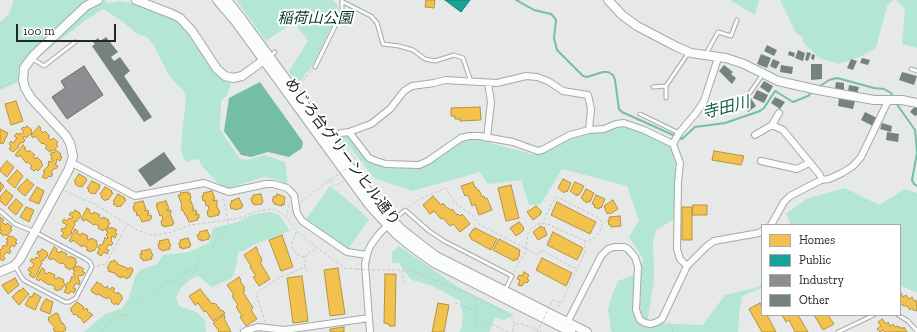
<!DOCTYPE html>
<html>
<head>
<meta charset="utf-8">
<style>
  body { margin:0 }
  #map { position:relative; width:917px; height:332px; overflow:hidden; background:#e6e9e8; font-family:"Zilla Slab",serif }
  canvas { display:block }
  .legend { position:absolute; left:761px; top:224px; width:140px; height:92px; box-sizing:border-box; background:#fff; border:1px solid #a8a9a8; margin:0; padding:5px 7px; list-style:none; font-size:12px; color:#252726 }
  .legend li { display:flex; align-items:center; gap:8px; height:20px }
  .legend b { width:20px; border:1px solid #a8a9a8 }
  .scale { position:absolute; left:16px; top:24px; width:100px; height:18px; box-sizing:border-box; border:2px solid #252726; border-top:0; padding-left:5px; font-size:12px; line-height:14px; white-space:nowrap; color:#252726; -webkit-text-stroke:3px #fff; paint-order:stroke }
</style>
</head>
<body>
<div id="map">
<canvas width="917" height="332"></canvas>
<ul class="legend">
<li><b style="height:11px;background:#f2c14e"></b>Homes</li>
<li><b style="height:11px;background:#17a398"></b>Public</li>
<li><b style="height:11px;background:#8d8d92"></b>Industry</li>
<li><b style="height:11px;background:#75837f"></b>Other</li>
</ul>
<div class="scale">100 m</div>
</div>
<script>
const g = document.querySelector('canvas').getContext('2d');
g.lineJoin = 'round';
function fill(path, color) { g.fillStyle = color; g.fill(path, 'evenodd'); }
const shape = rows => new Path2D(rows.map(r => 'M' + r).join(''));
function stroke(path, color, width, dash) { g.strokeStyle = color; g.lineWidth = width; g.lineCap = dash ? 'butt' : 'round'; g.setLineDash(dash || []); g.stroke(path); }
function label(font, color, halo, rows, align = 'center') {
  g.font = font + ' "Zilla Slab","Noto Sans JP",serif'; g.lineWidth = 4; g.setLineDash([]); g.textBaseline = 'middle'; g.strokeStyle = halo; g.fillStyle = color; for (const [text, x, y, turn = 0] of rows) {
    g.save(); g.translate(x, y); g.rotate((+turn || 0) * Math.PI / 180); g.textAlign = isNaN(turn) ? turn : align; if (halo) g.strokeText(text, 0, 0); g.fillText(text, 0, 0); g.restore();
  }
}
const green = shape([
  [14,0,105,0,107,4,119,1,132,3,176,19,185,26,230,81,231,85,227,95,221,101,220,129,223,134,240,159,247,160,264,155,285,162,288,185,278,180,263,177,230,188,223,186,216,181,203,167,199,160,195,159,188,162,183,158,181,147,186,96,183,90,170,77,153,44,147,37,136,33,122,21,103,9,86,20,46,51,40,44,23,61,18,70,18,82,0,90,0,22,9,14],
  [236,0,332,0,337,4,339,12,313,65,298,84,289,71,308,41,294,22,266,41],
  [732,0,759,0,755,15,731,1],
  [780,0,893,0,887,6,876,48,862,56,839,64,819,58,803,42,803,38,796,33],
  [896,0,917,0,917,48,902,44,905,9],
  [619,126,645,133,670,145,676,164,674,219,656,230,653,241,654,280,647,323,703,325,725,295,758,287,762,284,762,288,742,296,739,316,738,332,613,332,611,331,608,310,612,295,618,281,632,276,644,260,629,237,639,220,627,186,562,169,541,204,529,205,521,180,488,184,480,172,412,191,374,178,349,146,345,148,341,141,341,136,348,136,352,140,364,156,374,164,386,167,421,167,453,146,468,139,475,139,532,154,539,155,568,138,587,132],
  [330,186,357,208,369,220,348,249,306,219],
  [845,188,879,205,905,189,917,193,917,293,902,286,900,287,900,225,791,225,786,214,806,199],
  [271,212,279,215,290,231,253,245,243,251,238,251,237,263,232,278,212,287,198,276,191,279,181,288,176,298,179,306,196,312,205,320,206,332,84,332,104,315,122,308,129,298,135,277,140,270,157,264,163,255,189,252,209,243,213,228,235,223,254,214],
  [399,246,458,287,514,315,504,320,495,318,489,332,459,332,462,326,463,316,460,301,433,286,412,280,408,276,399,263,392,263,392,252]
]);
const water = shape([
  [260,82,303,142,302,148,289,157,268,152,251,157,241,155,224,131,229,98]
]);
const homes = shape([
  [426,0,435,0,434,8,425,7,426,0],
  [16,101,23,121,11,125,5,104,16,101],
  [480,107,481,120,460,121,460,119,455,119,455,116,451,116,451,108,480,107],
  [27,126,32,130,31,131,32,133,26,138,24,136,23,138,25,140,23,143,22,142,18,146,19,147,13,152,9,149,11,146,9,144,11,141,13,143,17,138,14,136,17,133,19,135,20,133,22,134,24,132,21,129,23,127,25,128,27,126],
  [39,126,41,128,40,130,43,133,45,131,50,136,48,137,51,140,53,138,58,142,56,144,58,146,53,151,51,150,50,152,45,148,47,146,43,143,42,144,35,136,33,138,31,135,39,126],
  [0,129,8,133,3,144,0,143,0,129],
  [23,145,26,148,24,149,28,152,29,150,35,155,33,157,36,159,37,157,42,162,41,163,43,165,38,171,36,169,34,171,30,168,32,166,28,162,26,163,20,155,18,157,15,155,23,145],
  [56,150,61,154,60,156,62,157,60,161,57,159,56,162,57,162,55,164,58,166,56,169,54,168,51,173,53,174,51,177,49,176,46,179,42,177,45,172,43,171,49,165,48,164,49,161,52,162,53,160,51,159,52,156,50,155,52,152,54,153,56,150],
  [714,151,744,156,741,165,712,160,714,151],
  [7,161,14,167,7,177,0,171,0,169,7,161],
  [17,170,23,176,15,188,7,181,17,170],
  [79,174,86,178,86,179,87,180,82,187,80,186,79,187,75,184,76,182,74,181,79,174],
  [27,179,34,185,25,196,17,189,27,179],
  [563,179,571,183,567,192,565,191,564,193,558,188,563,179],
  [92,181,100,185,99,186,100,187,95,194,94,193,92,194,88,191,89,189,87,188,92,181],
  [0,182,4,186,0,192,0,182],
  [473,182,475,188,476,187,478,191,479,190,482,197,484,196,485,199,487,198,492,210,479,215,475,204,472,206,468,195,465,196,461,186,473,182],
  [575,182,584,186,579,195,577,194,577,196,570,191,575,182],
  [511,185,519,218,506,221,498,188,511,185],
  [37,187,44,191,39,204,29,200,37,187],
  [105,187,112,191,111,192,113,193,108,200,106,199,105,201,101,197,102,196,100,194,105,187],
  [586,189,594,193,590,202,588,201,587,203,583,200,583,199,581,198,586,189],
  [6,190,13,196,6,206,0,201,0,197,6,190],
  [212,191,215,199,213,199,213,201,217,200,217,208,218,208,220,213,218,213,219,215,210,217,208,216,207,211,209,210,208,205,206,206,205,200,203,201,202,196,204,195,203,193,212,191],
  [188,192,188,194,190,193,191,198,190,199,194,209,192,209,193,211,196,210,197,213,195,214,195,215,199,214,199,218,197,218,198,220,189,222,186,215,185,215,183,210,182,211,181,206,182,205,178,195,181,195,180,193,188,192],
  [118,194,125,198,124,199,126,200,120,207,119,206,118,207,113,204,115,202,113,201,118,194],
  [261,194,263,202,262,202,262,204,254,205,253,203,252,203,251,198,253,197,253,195,261,194],
  [277,194,285,197,284,205,282,204,282,206,274,204,274,202,272,201,274,196,276,197,277,194],
  [596,195,605,199,601,208,600,207,599,209,594,207,595,205,592,204,596,195],
  [433,196,441,205,443,203,447,208,448,208,451,210,452,209,457,215,458,214,460,216,462,214,470,224,460,232,453,224,450,226,443,218,441,219,434,211,430,214,423,205,433,196],
  [239,198,243,206,241,206,242,208,234,210,233,208,231,209,230,204,232,203,231,201,239,198],
  [16,199,23,205,16,215,8,208,16,199],
  [613,200,618,209,610,214,609,213,607,214,604,206,613,200],
  [143,201,146,209,145,209,145,211,148,210,149,214,147,214,148,216,151,215,152,218,150,219,150,220,142,222,139,215,137,216,136,211,134,211,133,206,135,205,134,203,143,201],
  [166,201,169,209,167,209,167,211,171,210,171,213,170,214,174,223,173,223,173,225,164,227,163,225,162,226,161,221,163,220,162,215,160,216,156,205,158,205,157,203,166,201],
  [557,202,596,222,590,234,551,215,557,202],
  [693,205,707,205,707,215,692,215,693,205],
  [536,206,542,212,540,213,541,214,533,220,527,212,536,206],
  [26,207,34,210,29,222,20,217,26,207],
  [682,207,692,207,692,240,682,240,682,207],
  [87,208,90,210,89,212,93,214,94,212,100,215,99,217,102,219,103,217,109,220,108,222,110,223,106,230,104,229,103,231,98,228,99,226,95,224,94,225,85,219,84,221,81,219,87,208],
  [75,210,80,213,80,215,81,216,76,222,74,221,74,223,75,224,71,232,72,233,66,239,61,236,64,233,61,231,62,228,64,229,67,225,62,222,64,219,67,221,69,218,71,219,73,217,69,215,71,212,73,213,75,210],
  [620,216,621,226,611,227,611,225,609,225,608,220,610,220,609,217,620,216],
  [0,217,4,220,2,222,6,225,7,223,12,227,10,229,12,230,7,236,6,234,4,236,0,233,2,231,0,230,0,217],
  [519,222,524,228,523,229,524,230,516,236,510,228,519,222],
  [541,226,542,228,544,227,547,235,538,240,533,232,541,226],
  [108,227,110,229,111,227,117,230,115,232,117,234,115,238,112,236,111,238,112,239,111,241,113,243,111,246,109,244,106,249,109,250,107,254,104,252,101,256,97,253,100,249,98,248,100,245,103,244,105,237,107,239,108,236,106,235,108,232,106,231,108,227],
  [475,228,497,239,491,250,471,239,471,237,469,236,473,229,474,230,475,228],
  [75,229,78,231,77,233,80,235,82,233,88,236,87,239,90,240,91,238,97,241,96,243,98,245,94,251,92,250,91,252,86,250,88,248,82,245,82,247,73,240,72,242,69,241,75,229],
  [207,230,210,237,209,237,209,239,201,241,201,239,199,240,197,235,200,234,199,232,207,230],
  [553,232,583,248,577,260,547,245,553,232],
  [282,235,293,267,281,271,269,240,282,235],
  [9,236,11,237,12,236,17,240,15,242,17,243,14,247,12,245,10,247,11,247,9,249,11,251,9,254,7,252,3,256,5,258,3,261,0,259,0,250,3,248,2,247,4,245,6,246,8,244,6,243,8,240,6,239,9,236],
  [188,238,191,245,190,245,190,247,182,249,182,247,180,248,179,243,181,242,180,240,188,238],
  [168,239,171,246,169,247,170,249,162,251,161,249,159,249,158,244,160,244,159,241,168,239],
  [499,239,520,250,519,253,520,254,517,260,515,259,514,261,493,250,499,239],
  [54,247,57,249,56,251,60,253,61,251,67,254,66,256,69,258,70,256,76,259,75,261,77,262,73,269,71,268,70,270,65,267,66,265,62,263,61,264,52,258,51,260,48,258,54,247],
  [256,247,258,250,257,251,262,259,261,259,262,261,260,262,270,279,259,286,253,277,256,276,250,267,251,266,244,255,256,247],
  [42,249,47,252,47,254,48,255,43,261,42,260,41,262,42,263,38,271,39,271,34,278,29,275,31,272,28,270,30,267,32,268,34,264,30,261,32,258,34,260,36,257,38,258,40,256,37,254,38,251,40,252,42,249],
  [150,249,153,256,151,257,152,259,143,261,143,259,141,259,140,254,142,254,141,251,150,249],
  [542,258,572,273,566,286,536,270,542,258],
  [114,260,118,263,117,264,127,268,127,269,128,270,130,267,133,269,132,271,133,271,129,278,128,277,127,279,122,276,121,278,116,275,117,274,108,271,109,269,107,268,111,261,113,262,114,260],
  [75,266,77,267,78,266,84,269,82,271,85,273,82,276,79,275,78,277,79,278,78,280,80,281,79,285,76,283,73,288,76,289,74,293,71,291,69,294,64,292,67,287,65,287,67,283,70,282,72,276,74,278,75,275,73,274,75,271,73,270,75,266],
  [42,268,45,270,44,272,47,274,49,272,55,275,54,278,57,279,58,277,64,280,63,282,65,284,61,290,59,289,58,291,54,289,55,287,50,284,49,285,40,279,39,281,36,279,42,268],
  [338,268,345,314,330,316,324,270,338,268],
  [524,272,529,275,527,279,529,280,527,283,525,282,522,286,518,285,520,280,517,279,519,275,522,276,524,272],
  [385,274,396,274,395,326,389,326,389,324,384,323,385,274],
  [302,276,308,321,293,323,287,278,302,276],
  [239,277,241,280,240,281,245,288,243,289,245,291,243,292,253,308,251,310,257,319,246,326,240,317,242,316,236,307,238,305,232,296,234,295,227,285,239,277],
  [15,278,19,285,8,294,2,285,15,278],
  [97,282,99,284,100,283,105,288,107,286,110,290,112,287,115,289,113,291,117,294,118,292,122,296,121,297,123,298,118,305,116,303,115,305,111,302,112,301,108,297,107,299,98,294,97,295,92,292,91,290,97,282],
  [23,288,29,294,19,305,12,297,19,290,20,291,23,288],
  [200,289,212,304,214,303,215,304,216,304,221,311,222,310,225,313,213,321,206,311,204,312,198,303,195,305,189,296,200,289],
  [34,293,41,297,35,310,25,305,30,296,32,297,34,293],
  [901,293,903,297,906,295,909,299,912,297,914,301,916,300,917,311,915,310,914,311,912,308,910,310,907,306,903,306,902,304,900,305,901,293],
  [46,299,53,302,50,314,40,310,44,301,45,301,46,299],
  [77,302,84,307,83,308,84,310,86,308,88,310,87,311,93,315,84,323,80,317,79,318,76,314,74,315,71,311,72,310,70,309,77,302],
  [438,303,449,305,444,332,432,332,438,303],
  [760,303,762,307,762,315,767,315,776,332,762,332,749,309,760,303],
  [56,313,58,314,62,324,63,323,66,328,65,329,66,330,63,332,55,332,53,329,55,328,48,320,49,319,48,318,56,313],
  [224,315,225,317,224,318,231,332,218,332,219,331,213,323,224,315],
  [782,315,798,315,808,332,795,332,789,320,786,322,782,315],
  [814,315,828,315,834,324,823,330,814,315],
  [882,319,886,324,888,322,890,326,893,324,895,327,898,326,899,328,901,327,902,329,904,327,907,332,885,332,883,330,880,332,877,329,881,326,878,322,882,319],
  [344,327,344,332,330,332,330,329,344,327]
]);
const public = shape([
  [445,0,470,0,461,12,445,0]
]);
const industry = shape([
  [84,66,103,95,67,119,52,97,65,88,61,81,84,66]
]);
const stream = shape([
  [516,0,534,10,551,14,554,17,556,20,554,38,557,50,583,76,587,77,603,72,608,72,613,75,615,80,619,109,622,112,682,139,695,127,725,123,760,111,764,108,775,91,793,102,808,96,812,92],
  [817,88,829,80,837,78,874,88,884,89,891,93,893,97],
  [896,103,915,130,917,152],
  [917,153,912,180,914,184,917,186]
]);
const building = shape([
  [106,37,118,52,111,57,114,61,120,57,130,71,124,76,152,117,144,122,92,46,95,44,93,42,98,38,100,41],
  [767,45,777,50,774,56,764,51],
  [798,50,805,53,803,61,795,58],
  [789,51,795,53,794,57,788,55],
  [807,52,811,53,808,61,805,60],
  [761,54,771,58,767,68,757,64],
  [812,54,815,55,814,60,811,59],
  [862,58,870,60,868,65,860,63],
  [773,59,780,62,776,69,770,66],
  [851,59,857,61,853,70,847,68],
  [811,64,822,64,822,79,811,80],
  [724,65,733,72,731,74,736,78,732,84,719,71],
  [781,65,793,67,792,74,780,72],
  [902,72,917,76,914,85,899,80],
  [764,81,773,86,769,93,760,87],
  [836,82,844,83,844,90,835,89],
  [849,85,859,87,857,94,848,91],
  [757,90,768,95,764,103,753,98],
  [750,97,756,106,748,112,742,103],
  [775,97,785,102,780,109,771,103],
  [839,98,855,101,853,109,838,106],
  [725,101,729,113,721,116,716,104],
  [916,105,917,106,917,115,915,116,910,112],
  [865,112,877,118,873,126,861,120],
  [882,123,892,126,891,132,880,129],
  [887,132,899,134,898,142,886,140],
  [164,152,176,169,150,187,138,170]
]);
const path = shape([
  [300,85,312,70],
  [0,88,15,81],
  [348,149,357,161],
  [330,180,335,186,343,181],
  [65,191,96,205,137,230,149,235,155,235,172,232,190,225,228,220,223,196],
  [301,202,327,182],
  [289,205,286,217,297,232,344,268,357,269],
  [409,207,418,200,446,188,454,202,473,216,479,224,538,255,541,250,577,269],
  [296,232,292,243,292,248,298,255,305,257],
  [97,266,106,264,127,225],
  [305,267,305,257,307,254,317,248],
  [382,270,402,270,403,280,406,284],
  [402,270,412,271,470,294,509,315,513,319,515,324],
  [514,272,525,252,528,234,531,229,538,224,545,223,585,241,590,240,595,237,600,231,602,227,601,221,597,217,557,197,555,198,542,223],
  [475,298,477,311],
  [553,300,561,303,558,308],
  [561,303,585,252,585,242],
  [455,304,458,303,477,312,475,332],
  [265,322,256,294,275,280,305,267,308,273],
  [668,322,673,331,672,332],
  [477,323,488,323,508,332],
  [102,332,108,324,117,316,129,314,135,308,138,303,168,282,178,279,188,270,195,270,199,260,206,256,212,249,216,241,221,239,226,229,228,220,244,217,254,212,272,209,280,212,286,217],
  [513,332,513,326,515,324,523,324,541,332]
]);
const service = shape([
  [343,2,371,16,377,23,383,44,399,46,413,50,425,59,435,61,454,55,463,58,471,82],
  [706,54,718,32,731,36,737,20],
  [270,56,275,52],
  [33,59,44,66,75,42],
  [315,67,342,12,342,1],
  [911,69,917,71],
  [653,87,666,86,689,52],
  [666,98,666,86],
  [738,102,747,97,763,74],
  [640,114,679,133],
  [0,211,15,224,35,232,84,258,90,262,92,267,76,298,69,302,65,302,25,281,22,278,15,266],
  [394,220,405,210,429,231,444,241,512,276,505,290],
  [898,315,908,321,917,331],
  [838,332,874,315]
]);
const minor = shape([
  [772,125,783,130,820,175,821,180],
  [349,132,371,124,390,109,404,91,412,86,434,83,445,80,497,83,526,76,537,77,548,81,563,91,588,95,591,109,589,130],
  [755,135,772,125,779,113],
  [487,138,491,102,488,83],
  [327,141,341,133,349,132,369,158,376,161,386,164,419,165,428,161,461,138,469,136,479,136,513,142,538,151,542,150,570,135,589,130,604,129,616,124,624,123,644,130,673,144],
  [761,161,797,169,809,163],
  [72,163,135,196,204,183,229,192,266,184,273,184,287,188,294,195,297,213,302,221,347,252,367,255],
  [771,225,784,202,790,196,821,180,829,179,842,173,853,166,861,157,888,101],
  [687,266,680,259,677,249,678,183,680,163,673,144,679,133,696,113,704,101,718,58],
  [566,325,601,256,608,249,614,247,624,247,628,249,635,257,638,267,636,310,640,320,645,323,651,324,657,322,662,319,687,266,707,246,714,241,759,233,762,231],
  [244,332,248,330,258,327,285,330,369,318],
  [370,332,365,264,368,251,371,245,379,234,390,223]
]);
const tertiary = shape([
  [136,0,172,14,180,18,192,31,217,69,225,76,233,78,242,76,268,57],
  [217,0,235,21,369,205,396,234,409,245,434,263,571,332],
  [227,0,242,19,377,203,401,229,424,247,436,256,587,332],
  [608,0,622,15,637,26,677,47,691,53,726,58,744,64,778,81,818,90,874,100,902,100,917,103],
  [0,272,14,266,20,259,69,169,73,156,70,143,66,136,31,98,25,88,23,80,24,68,33,56,86,6,98,0]
]);
const pathBridge = shape([
  [327,182,357,161],
  [357,269,382,270],
  [537,332,553,300]
]);
const parkNames = [
  ["稲荷山公園",315,19]
];
const streetNames = [
  ["めじろ台グリーンヒル通り",342,152,53]
];
const waterNames = [
  ["寺田川",726,108,-14]
];
fill(green, '#b3e6d3');
fill(water, '#75bea5');
fill(homes, '#f2c14e');
stroke(homes, '#b49342', 1);
fill(public, '#17a398');
stroke(public, '#1b7e76', 1);
fill(industry, '#8d8d92');
stroke(industry, '#6e6e72', 1);
stroke(stream, '#75bea5', 2);
fill(building, '#75837f');
stroke(service, '#a7a9a9', 5);
stroke(minor, '#a7a9a9', 8);
stroke(tertiary, '#a7a9a9', 10);
stroke(path, '#c7c8c8', 1, [3, 2]);
stroke(service, '#fbfcfc', 3);
stroke(minor, '#fbfcfc', 6);
stroke(tertiary, '#fbfcfc', 8);
stroke(pathBridge, '#c7c8c8', 1, [3, 2]);
label('italic 15px', '#053526', '#fff', parkNames);
label('15px', '#252726', '#fff', streetNames);
label('italic 16px', '#0f6048', '#fff', waterNames);
</script>
</body>
</html>
